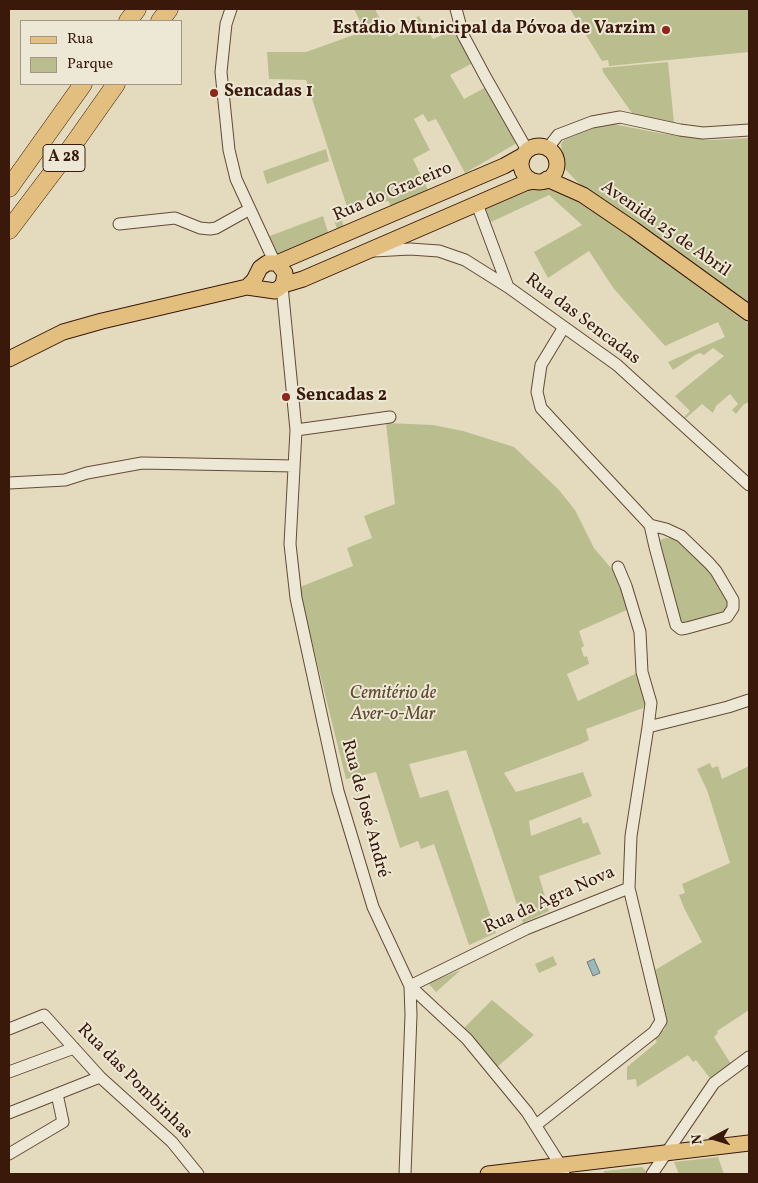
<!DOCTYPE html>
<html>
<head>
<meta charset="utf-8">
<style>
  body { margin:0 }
  #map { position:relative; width:758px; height:1183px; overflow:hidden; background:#e4dbbe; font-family:Vollkorn,serif }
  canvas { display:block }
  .frame { position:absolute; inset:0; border:10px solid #3a190a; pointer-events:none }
  .legend { position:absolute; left:20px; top:20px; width:162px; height:65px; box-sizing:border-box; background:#ede8d5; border:1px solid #a59584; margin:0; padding:6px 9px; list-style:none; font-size:15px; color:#3a190a }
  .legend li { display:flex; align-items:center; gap:10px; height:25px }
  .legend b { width:25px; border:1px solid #a59584 }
  .north { position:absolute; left:688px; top:1113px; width:50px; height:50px; -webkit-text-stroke:4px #ede8d5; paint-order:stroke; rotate:265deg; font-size:14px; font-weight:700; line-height:20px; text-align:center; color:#3a190a }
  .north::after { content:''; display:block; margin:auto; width:18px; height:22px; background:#3a190a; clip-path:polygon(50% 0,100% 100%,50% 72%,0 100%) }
</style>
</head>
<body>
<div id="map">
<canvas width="758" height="1183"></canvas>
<div class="frame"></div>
<ul class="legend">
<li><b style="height:6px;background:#e2be7f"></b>Rua</li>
<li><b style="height:14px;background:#babe8e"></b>Parque</li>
</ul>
<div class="north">N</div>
</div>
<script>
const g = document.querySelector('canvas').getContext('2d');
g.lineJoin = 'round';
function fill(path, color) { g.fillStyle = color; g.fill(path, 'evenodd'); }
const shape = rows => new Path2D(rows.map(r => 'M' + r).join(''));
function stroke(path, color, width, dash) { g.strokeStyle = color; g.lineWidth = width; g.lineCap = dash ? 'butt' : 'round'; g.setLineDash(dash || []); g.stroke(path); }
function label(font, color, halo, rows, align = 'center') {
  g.font = font + ' Vollkorn,serif'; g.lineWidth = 4; g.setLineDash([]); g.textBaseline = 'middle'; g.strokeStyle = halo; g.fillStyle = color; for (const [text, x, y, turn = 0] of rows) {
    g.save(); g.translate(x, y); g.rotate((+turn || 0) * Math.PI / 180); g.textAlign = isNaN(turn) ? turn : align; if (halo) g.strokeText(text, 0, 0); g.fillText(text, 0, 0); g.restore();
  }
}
const green = shape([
  [354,9,375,9,389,37,407,28,405,23,419,16,433,39,456,29,471,64,450,75,464,99,486,87,517,143,465,173,436,119,428,122,423,114,414,119,430,150,413,159,428,190,391,206,388,201,373,205,368,198,347,207,306,80,269,79,267,52,306,52,365,31],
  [570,9,749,9,749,52,609,66,608,60,602,61],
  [668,62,674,123,636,115,632,113,603,72,602,68],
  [613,124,659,133,709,140,749,138,749,307,586,191,564,168,561,144,564,140,597,127],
  [326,149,329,161,267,184,263,171],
  [530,187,539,188,549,187,567,191,749,324,749,402,743,405,736,414,732,410,738,404,730,394,716,406,713,413,702,404,685,419,683,418,690,411,675,396,724,356,713,348,704,355,700,353,695,355,673,370,668,362,725,337,718,322,665,346,614,289,589,251,548,278,534,252,582,225,549,195,489,223,483,205],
  [323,216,328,232,337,229,334,220,341,217,344,228,280,254,276,252,267,237],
  [386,423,433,425,463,431,514,447,559,490,575,510,594,548,616,574,629,609,579,631,584,646,581,648,584,657,587,656,589,664,567,674,578,701,637,673,647,704,644,704,643,708,586,729,589,740,581,744,504,773,516,792,583,772,592,796,529,821,531,836,581,817,583,824,588,822,601,854,539,876,549,911,523,923,466,750,409,764,420,798,448,790,496,933,469,945,434,844,421,849,418,841,400,848,376,772,346,779,302,602,300,587,353,566,347,548,372,538,364,516,395,504],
  [666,538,676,539,695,554,712,574,728,600,728,608,723,613,687,624,679,621,659,543,662,539],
  [710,763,712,768,718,766,722,779,749,766,749,1010,717,1031,718,1033,714,1037,731,1064,712,1081,696,1060,693,1062,688,1055,637,1087,636,1079,627,1080,627,1067,657,1042,653,1036,664,1030,666,1025,666,1017,655,970,702,942,684,908,679,895,685,893,682,884,730,863,707,790,697,769],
  [553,956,557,965,539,973,535,964],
  [461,970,436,992,428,983],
  [492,1000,534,1035,496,1068,463,1029],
  [718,1157,724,1174,679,1174,674,1162],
  [642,1167,645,1170,646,1174,604,1174,604,1171]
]);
const water = shape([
  [594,959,600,973,593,976,587,962,594,959]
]);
const minor = shape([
  [231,9,226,24,221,72,229,150,236,179,242,192,275,263],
  [456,9,463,35,486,78,527,150],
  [548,148,558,135,592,122,620,117,680,130,703,133,749,130],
  [477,204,508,287],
  [119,224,175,218,200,228,210,229,216,228,250,209],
  [374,251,410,249,439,251,465,260,508,287,617,365,749,485],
  [282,286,296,430,290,544,296,598,338,791,373,907,410,986,411,1015,405,1174],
  [564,327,541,365,537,392,541,408,650,525,666,529,681,536,709,563,716,571,733,600,733,608,727,617,687,628,681,629,676,625,655,547,650,525],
  [296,430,390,417],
  [9,483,65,480,87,473,142,463,294,466],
  [618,567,626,586,640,632,642,672,651,703,648,727],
  [9,1029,44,1015,100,1077,172,1142,198,1174],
  [9,1072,74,1048],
  [9,1113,100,1077],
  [536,1125,654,1032,661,1021,629,888,631,836,648,727,728,707,749,700],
  [9,1154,63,1122,57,1094],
  [564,1174,561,1166,527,1112,467,1039,410,986,526,929,629,888],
  [652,1174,714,1083,749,1057]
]);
const major = shape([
  '521 164a18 18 0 1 1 36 0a18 18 0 1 1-36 0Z',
  [547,179,583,195,633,229,749,313],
  [277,263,504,166,522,156],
  [283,285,303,279,525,183,534,181],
  [9,359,63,332,102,321,247,287,275,291,283,285,285,273,277,263,267,263,260,268,254,280,247,287],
  [488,1174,749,1143]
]);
const highway = shape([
  [128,21,137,9],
  [160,21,169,9],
  [9,188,83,84],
  [9,230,68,152,116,84]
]);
const markers = [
  [666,30,5,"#8f2418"],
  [214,93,5,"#8f2418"],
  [286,397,5,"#8f2418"]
];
const shields = [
  [64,158,42]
];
const shieldNames = [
  ["A 28",64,158]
];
const poiNames = [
  ["Estádio Municipal da Póvoa de Varzim",656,30,"right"],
  ["Sencadas 1",224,93],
  ["Sencadas 2",296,397]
];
const streetNames = [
  ["Rua do Graceiro",393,193,-23],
  ["Avenida 25 de Abril",665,230,35],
  ["Rua das Sencadas",582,320,37],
  ["Rua de José André",364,809,75],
  ["Rua da Agra Nova",550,901,-24],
  ["Rua das Pombinhas",134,1082,45]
];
const parkNames = [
  ["Cemitério de",393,695],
  ["Aver-o-Mar",393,716]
];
fill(green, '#babe8e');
fill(water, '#9bb8bd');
stroke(water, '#747875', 1);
stroke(minor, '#644a37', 13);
stroke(major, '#3a190a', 17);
stroke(highway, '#3a190a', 19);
stroke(minor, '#ede8d5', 11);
stroke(major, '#e2be7f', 15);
stroke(highway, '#e2be7f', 18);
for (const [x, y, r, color] of markers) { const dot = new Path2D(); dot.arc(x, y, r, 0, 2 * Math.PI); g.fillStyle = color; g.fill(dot); stroke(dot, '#ede8d5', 2); }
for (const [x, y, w] of shields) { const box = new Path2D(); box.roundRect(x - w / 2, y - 13.5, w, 27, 4); g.fillStyle = '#ede8d5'; g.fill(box); stroke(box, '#3a190a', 1); }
label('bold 16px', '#3a190a', null, shieldNames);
label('bold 18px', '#3a190a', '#ede8d5', poiNames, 'left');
label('18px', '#3a190a', '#ede8d5', streetNames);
label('italic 18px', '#604b32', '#ede8d5', parkNames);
</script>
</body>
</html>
